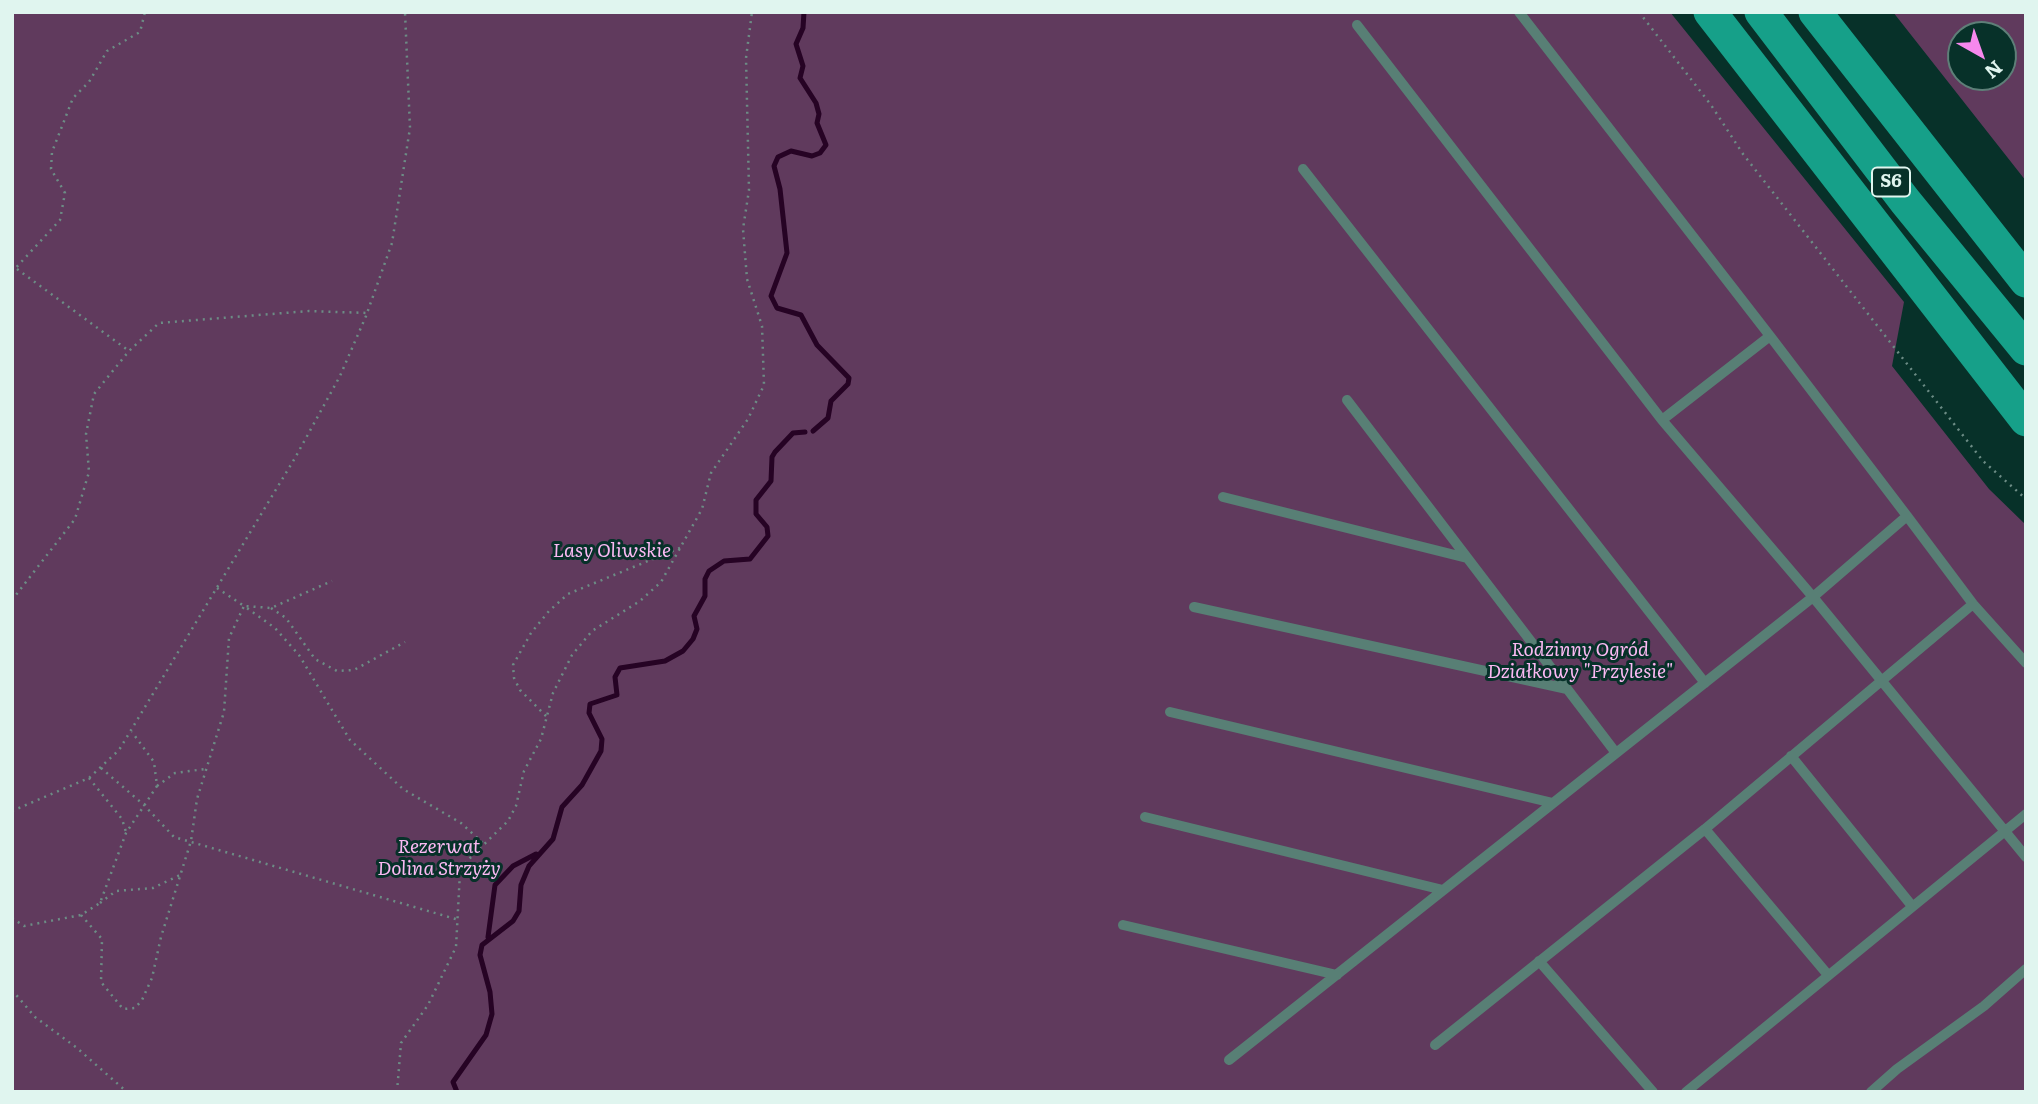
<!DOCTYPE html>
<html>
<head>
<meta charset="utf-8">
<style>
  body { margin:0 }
  #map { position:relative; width:2038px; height:1104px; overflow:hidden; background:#073129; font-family:Literata,serif }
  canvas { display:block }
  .frame { position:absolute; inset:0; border:14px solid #e0f5ef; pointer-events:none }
  .north { position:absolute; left:1947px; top:21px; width:70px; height:70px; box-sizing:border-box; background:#073129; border:2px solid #5e7f78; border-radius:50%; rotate:140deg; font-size:19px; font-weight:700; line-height:28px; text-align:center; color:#e0f5ef }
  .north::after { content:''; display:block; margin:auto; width:24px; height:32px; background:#f688ed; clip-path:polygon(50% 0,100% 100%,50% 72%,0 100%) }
</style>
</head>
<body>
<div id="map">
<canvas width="2038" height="1104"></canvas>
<div class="frame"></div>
<div class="north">N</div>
</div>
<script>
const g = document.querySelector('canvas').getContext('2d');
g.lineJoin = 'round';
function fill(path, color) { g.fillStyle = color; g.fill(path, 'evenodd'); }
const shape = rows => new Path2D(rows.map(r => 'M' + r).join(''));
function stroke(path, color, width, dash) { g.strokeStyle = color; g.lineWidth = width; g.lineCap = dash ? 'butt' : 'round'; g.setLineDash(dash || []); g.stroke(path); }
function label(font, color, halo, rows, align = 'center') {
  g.font = font + ' Literata,serif'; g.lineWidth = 6; g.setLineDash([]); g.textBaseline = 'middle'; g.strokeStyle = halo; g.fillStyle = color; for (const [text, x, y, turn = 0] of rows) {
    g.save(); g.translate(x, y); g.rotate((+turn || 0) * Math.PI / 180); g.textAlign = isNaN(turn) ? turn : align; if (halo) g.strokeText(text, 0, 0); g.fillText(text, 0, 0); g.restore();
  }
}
const green = shape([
  [12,12,1670,12,1904,302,1892,366,1989,489,2026,525,2026,1092,12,1092],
  [1893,12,2026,12,2026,181],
  [2003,35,2003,77,1961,77,1961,35]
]);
const stream = shape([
  [804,12,803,28,796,44,803,66,800,78,816,103,819,114,817,123,826,145,820,153,812,156,791,151,778,157,774,166,780,189,787,253,771,296,777,308,801,315,817,345,849,378,848,384,831,401,828,418,813,431],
  [488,937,495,885,513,866,536,854],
  [457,1092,453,1082,486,1035,492,1014,490,992,480,955,482,945,513,921,519,911,521,885,529,866,553,839,562,807,582,785,601,751,602,739,589,713,590,704,617,695,615,677,620,668,665,661,683,651,693,639,697,629,694,616,705,596,705,579,709,571,724,561,750,559,768,536,767,527,756,514,756,500,771,481,772,457,775,452,793,433,805,432]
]);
const path = shape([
  [1639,12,1711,105,1743,154,1983,461,2026,499],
  [17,269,129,351],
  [12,272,60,220,65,193,51,169,52,152,73,98,89,82,107,51,140,32,145,12],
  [217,588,244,606,271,608,332,581],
  [12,600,75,519,89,472,86,434,94,394,129,351,159,323,309,311,368,313],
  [271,608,286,618,315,659,337,671,354,670,405,642],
  [546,716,520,690,514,678,513,665,531,633,549,611,568,594,682,547],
  [101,768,144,805,174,837,459,920],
  [89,778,122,819,126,832],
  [157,786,175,773,205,769],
  [12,811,89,778,119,750,295,458,340,376,366,316,392,243,410,128,405,12],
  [100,903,116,891,153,888,180,875],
  [81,915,102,939,101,982,123,1009,135,1008,142,1000,152,978,161,937,191,841,197,799,224,712,229,638,244,606,275,628,299,655,350,740,403,789,461,823,484,844],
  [12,918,24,926,81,915,100,903,126,833,157,786,154,762,132,732],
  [12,990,35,1017,77,1048,127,1092],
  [397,1092,401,1043,428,1005,456,947,460,872,468,860,508,821,516,806,524,771,541,739,553,693,572,655,592,631,640,601,661,582,702,509,711,473,748,419,764,385,762,326,747,279,743,229,749,190,746,58,752,12]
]);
const lane = shape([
  [1519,12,1770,336,1662,420,1813,597,2026,857],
  [1357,25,1662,420],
  [1303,169,1705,683],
  [1347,400,1616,753],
  [1223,497,1467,558],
  [1907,516,1973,604,2026,663],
  [1194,607,1567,689],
  [1170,712,1553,803],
  [1791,756,1912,906],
  [1145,817,1443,890],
  [1705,829,1828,975],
  [1123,925,1337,975],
  [1539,961,1653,1092],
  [1435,1045,1705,829,1973,604],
  [1229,1060,1813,597,1907,516,1770,336],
  [1686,1092,2026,814],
  [1871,1092,1897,1069,1984,1006,2026,969]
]);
const highway = shape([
  [1710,12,2026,420],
  [1761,12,1905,201,2026,349],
  [1815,12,2026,281]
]);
const shields = [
  [1891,182,38]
];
const shieldNames = [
  ["S6",1891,182]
];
const parkNames = [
  ["Lasy Oliwskie",612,551],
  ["Rodzinny Ogród",1580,650],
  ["Działkowy \"Przylesie\"",1580,672],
  ["Rezerwat",439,847],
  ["Dolina Strzyży",439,869]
];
fill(green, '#603a5d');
stroke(stream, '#260324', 5);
stroke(path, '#6c8c85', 2.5, [2, 5]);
stroke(lane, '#587f75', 10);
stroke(highway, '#16a089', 33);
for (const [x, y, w] of shields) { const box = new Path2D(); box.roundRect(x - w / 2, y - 14.5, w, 29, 5); g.fillStyle = '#073129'; g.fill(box); stroke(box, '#e0f5ef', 2); }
label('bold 18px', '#e0f5ef', null, shieldNames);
label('italic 19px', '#fbb9f3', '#073129', parkNames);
</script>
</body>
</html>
